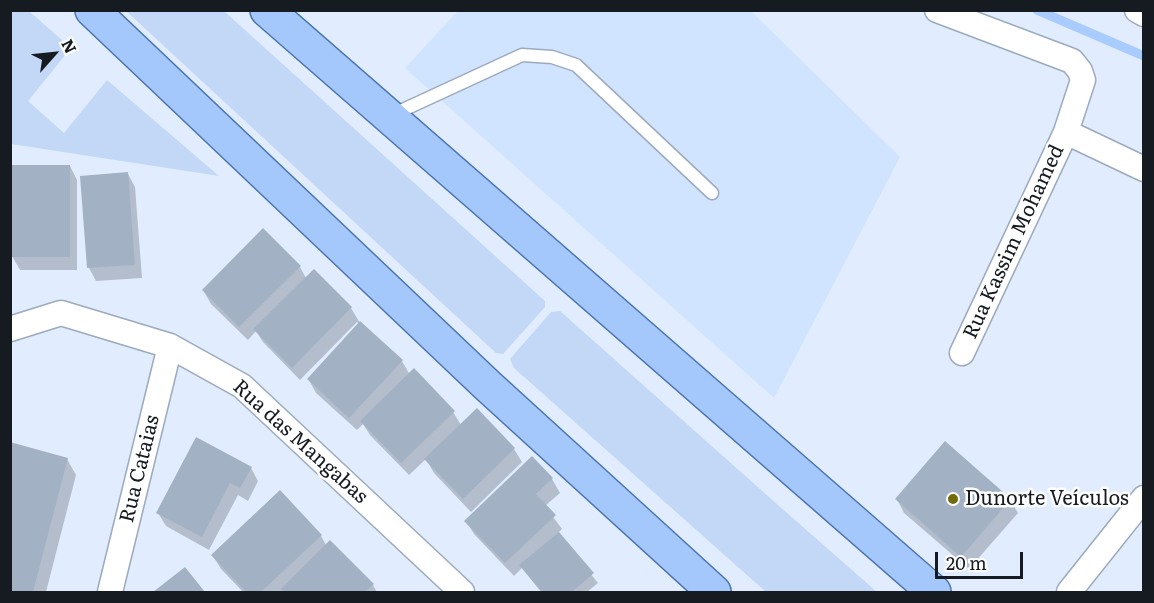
<!DOCTYPE html>
<html>
<head>
<meta charset="utf-8">
<style>
  body { margin:0 }
  #map { position:relative; width:1154px; height:603px; overflow:hidden; background:#e1edfe; font-family:Literata,serif }
  canvas { display:block }
  .frame { position:absolute; inset:0; border:12px solid #161b22; pointer-events:none }
  .north { position:absolute; left:24px; top:24px; width:60px; height:60px; -webkit-text-stroke:4px #fff; paint-order:stroke; rotate:63deg; font-size:16px; font-weight:700; line-height:24px; text-align:center; color:#161b22 }
  .north::after { content:''; display:block; margin:auto; width:21px; height:27px; background:#161b22; clip-path:polygon(50% 0,100% 100%,50% 72%,0 100%) }
  .scale { position:absolute; left:935px; top:552px; width:88px; height:27px; box-sizing:border-box; border:3px solid #161b22; border-top:0; padding-left:8px; font-size:18px; line-height:21px; white-space:nowrap; color:#161b22; -webkit-text-stroke:4px #fff; paint-order:stroke }
</style>
</head>
<body>
<div id="map">
<canvas width="1154" height="603"></canvas>
<div class="frame"></div>
<div class="north">N</div>
<div class="scale">20 m</div>
</div>
<script>
const g = document.querySelector('canvas').getContext('2d');
g.lineJoin = 'round';
function fill(path, color) { g.fillStyle = color; g.fill(path, 'evenodd'); }
const shape = rows => new Path2D(rows.map(r => 'M' + r).join(''));
function stroke(path, color, width, dash) { g.strokeStyle = color; g.lineWidth = width; g.lineCap = dash ? 'butt' : 'round'; g.setLineDash(dash || []); g.stroke(path); }
function label(font, color, halo, rows, align = 'center') {
  g.font = font + ' Literata,serif'; g.lineWidth = 5; g.setLineDash([]); g.textBaseline = 'middle'; g.strokeStyle = halo; g.fillStyle = color; for (const [text, x, y, turn = 0] of rows) {
    g.save(); g.translate(x, y); g.rotate((+turn || 0) * Math.PI / 180); g.textAlign = isNaN(turn) ? turn : align; if (halo) g.strokeText(text, 0, 0); g.fillText(text, 0, 0); g.restore();
  }
}
const built = shape([
  [458,11,751,11,900,157,774,398,405,68]
]);
const green = shape([
  [10,11,29,11,71,48,28,101,64,133,107,80,219,176,11,144],
  [126,11,224,11,545,301,545,307,503,354,496,353],
  [560,311,778,505,877,592,766,592,514,368,510,359,551,312]
]);
const shadow = shape([
  [70,166,77,180,77,270,20,270,12,256],
  [128,174,135,187,142,278,96,281,89,268],
  [300,267,306,278,351,308,360,323,402,361,410,375,453,412,461,425,477,410,514,449,522,462,471,512,434,473,426,459,409,475,370,435,363,424,357,430,316,393,309,380,359,324,357,322,300,380,263,342,256,331,248,340,211,304,203,290],
  [10,444,67,459,76,475,46,592,10,592],
  [532,458,552,479,560,493,545,506,562,529,558,533,598,583,587,592,541,592,522,568,514,576,474,534,466,521],
  [251,468,258,481,248,501,238,495,209,550,166,526,158,513],
  [897,499,1010,500,1018,513,969,569,904,513],
  [321,536,326,545,373,585,377,592,243,592,221,569,213,556],
  [184,569,203,592,155,592]
]);
const stream = shape([
  [1037,10,1144,56]
]);
const building = shape([
  [11,165,70,165,70,257,11,257],
  [128,172,135,265,87,268,80,176],
  [263,228,301,266,239,327,202,290],
  [314,269,352,307,292,368,253,329],
  [360,321,403,360,349,418,307,379],
  [414,368,455,411,401,463,360,421],
  [477,408,515,448,463,499,424,459],
  [196,437,252,467,240,488,230,483,202,537,156,513],
  [945,441,1011,499,961,557,895,499],
  [10,442,68,458,33,592,10,592],
  [532,456,553,478,536,494,556,515,505,563,464,521],
  [280,490,322,535,261,592,246,592,211,555],
  [559,532,594,573,572,592,542,592,519,565],
  [330,540,374,584,365,592,284,592,281,589],
  [185,567,205,592,153,592]
]);
const lane = shape([
  [392,115,522,55,552,57,576,65,712,193]
]);
const street = shape([
  [937,10,1072,61,1080,71,1083,80,1066,132,962,353],
  [1137,10,1144,14],
  [1066,132,1144,169],
  [10,329,61,313,170,346,242,386,462,592],
  [110,592,170,346],
  [1069,592,1144,498]
]);
const primary = shape([
  [92,10,487,385,714,592],
  [267,10,934,592]
]);
const markers = [
  [953,499,6,"#6f6b08"]
];
const streetNames = [
  ["Rua Kassim Mohamed",1014,242,-65],
  ["Rua das Mangabas",300,442,42],
  ["Rua Cataias",140,469,-76]
];
const poiNames = [
  ["Dunorte Veículos",965,499]
];
fill(built, '#d0e3ff');
fill(green, '#c3d8f6');
fill(shadow, '#0003');
stroke(stream, '#a9ccfe', 9);
fill(building, '#a3b1c5');
stroke(lane, '#9caabe', 15);
stroke(street, '#9caabe', 27);
stroke(primary, '#4b74ae', 36);
stroke(lane, '#fff', 12);
stroke(street, '#fff', 24);
stroke(primary, '#a4c8fc', 33);
for (const [x, y, r, color] of markers) { const dot = new Path2D(); dot.arc(x, y, r, 0, 2 * Math.PI); g.fillStyle = color; g.fill(dot); stroke(dot, '#fff', 2); }
label('20px', '#161b22', '#fff', streetNames);
label('20px', '#161b22', '#fff', poiNames, 'left');
</script>
</body>
</html>
